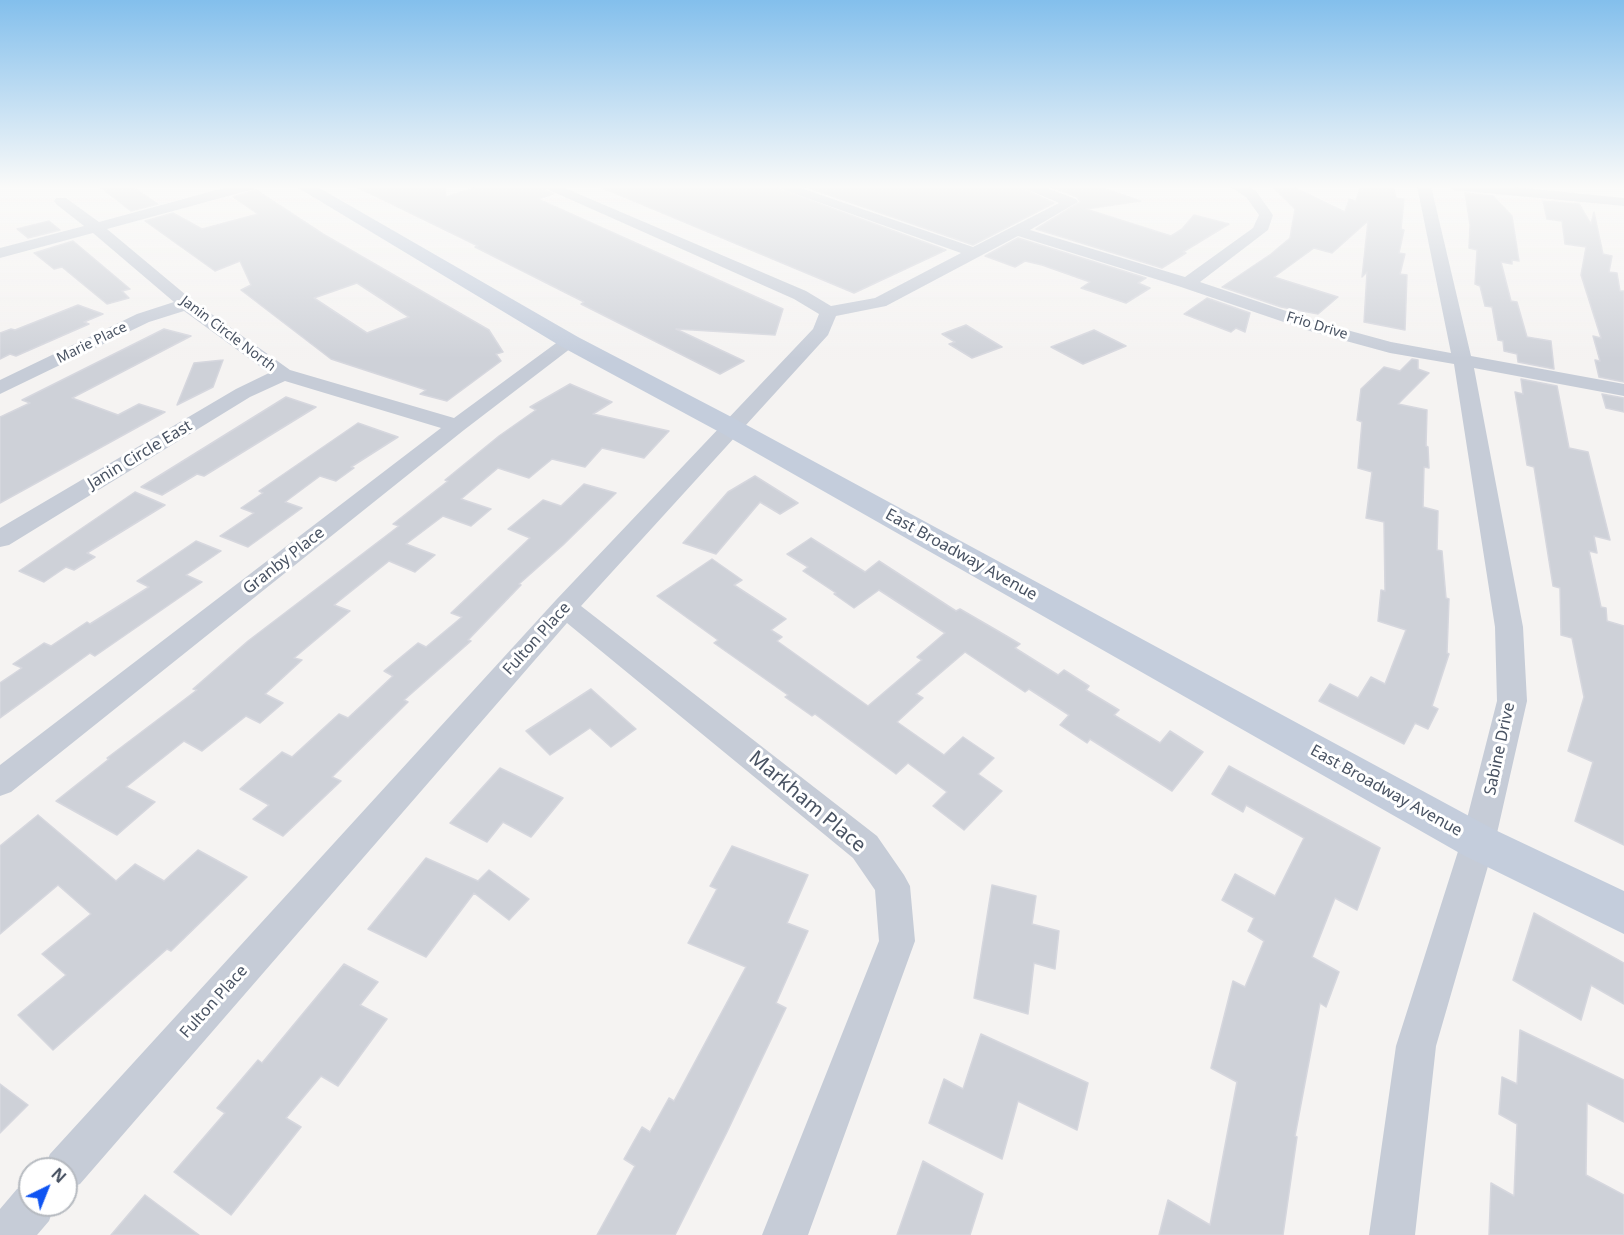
<!DOCTYPE html>
<html>
<head>
<meta charset="utf-8">
<style>
  body { margin:0 }
  #map { position:relative; width:1624px; height:1235px; overflow:hidden; background:#f5f3f2; font-family:"Noto Sans",sans-serif }
  canvas { display:block }
  .north { position:absolute; left:18px; top:1157px; width:60px; height:60px; box-sizing:border-box; background:#fff; border:2px solid #b6bac0; border-radius:50%; rotate:43deg; font-size:16px; font-weight:700; line-height:24px; text-align:center; color:#485262 }
  .north::after { content:''; display:block; margin:auto; width:21px; height:27px; background:#0f54f2; clip-path:polygon(50% 0,100% 100%,50% 72%,0 100%) }
</style>
</head>
<body>
<div id="map">
<canvas width="1624" height="1235"></canvas>
<div class="north">N</div>
</div>
<script>
const g = document.querySelector('canvas').getContext('2d');
g.lineJoin = 'round';
function fill(path, color) { g.fillStyle = color; g.fill(path, 'evenodd'); }
const shape = rows => new Path2D(rows.map(r => 'M' + r).join(''));
function stroke(path, color, width, dash) { g.strokeStyle = color; g.lineWidth = width; g.lineCap = dash ? 'butt' : 'round'; g.setLineDash(dash || []); g.stroke(path); }
function label(font, color, halo, rows, align = 'center') {
  g.font = font + ' "Noto Sans",sans-serif'; g.lineWidth = 6; g.setLineDash([]); g.textBaseline = 'middle'; g.strokeStyle = halo; g.fillStyle = color; for (const [text, x, y, turn = 0] of rows) {
    g.save(); g.translate(x, y); g.rotate((+turn || 0) * Math.PI / 180); g.textAlign = isNaN(turn) ? turn : align; if (halo) g.strokeText(text, 0, 0); g.fillText(text, 0, 0); g.restore();
  }
}
const building = shape([
  [99,186,131,186,158,204,131,211,99,186],
  [355,186,445,186,446,197,480,186,538,186,553,194,538,199,783,309,775,335,676,329,744,361,720,374,581,304,584,302,475,247,478,246,355,186],
  [598,186,771,186,946,250,854,293,598,186],
  [803,186,1017,186,1054,203,973,245,803,186],
  [1049,186,1096,186,1141,201,1086,209,1171,236,1182,229,1194,215,1229,224,1183,252,1186,253,1162,268,1036,229,1080,202,1077,197,1049,186],
  [1272,186,1291,186,1345,212,1349,199,1356,201,1361,186,1393,186,1396,198,1404,199,1401,229,1404,230,1399,253,1405,254,1400,274,1407,275,1405,330,1364,322,1367,272,1362,277,1368,221,1332,253,1314,248,1274,277,1338,297,1318,314,1281,307,1222,287,1271,254,1290,238,1295,209,1272,186],
  [256,190,323,234,489,330,503,352,496,354,501,361,447,401,420,394,426,390,331,359,241,290,251,285,240,261,215,271,145,221,173,213,202,229,258,214,233,197,256,190],
  [357,283,409,317,367,333,314,298,357,283],
  [1465,193,1493,196,1512,216,1519,261,1512,260,1512,264,1501,262,1511,301,1517,302,1527,337,1551,341,1554,369,1518,362,1517,354,1504,351,1503,341,1498,340,1492,307,1485,306,1480,286,1475,284,1477,250,1469,248,1470,225,1465,193],
  [1543,201,1579,204,1591,224,1594,212,1603,254,1612,256,1609,272,1617,273,1620,291,1624,291,1624,382,1599,377,1595,360,1600,361,1593,336,1601,338,1581,275,1586,247,1565,244,1562,221,1547,219,1543,201],
  [49,221,60,230,28,238,17,229,49,221],
  [1018,238,1146,278,1138,283,1150,288,1126,303,1081,288,1090,282,1042,265,1025,261,1015,267,985,256,1018,238],
  [73,241,130,289,122,291,129,298,107,304,62,267,54,269,34,253,73,241],
  [1207,298,1250,313,1245,332,1236,328,1231,332,1184,314,1207,298],
  [78,305,103,314,84,322,89,324,16,356,10,354,0,359,0,333,11,329,15,330,78,305],
  [966,325,1002,347,972,358,949,344,955,342,942,334,966,325],
  [164,329,191,336,72,398,118,415,139,404,165,412,0,503,0,417,30,403,22,400,164,329],
  [1094,330,1126,346,1083,364,1051,347,1094,330],
  [1412,359,1418,360,1418,369,1429,373,1398,404,1427,410,1426,446,1428,447,1429,468,1424,467,1423,507,1438,511,1437,550,1442,551,1446,598,1449,599,1447,653,1449,654,1432,706,1438,709,1428,729,1415,723,1404,744,1319,701,1330,684,1358,698,1371,677,1385,684,1406,630,1378,621,1381,590,1385,591,1384,522,1366,518,1372,472,1358,468,1362,422,1357,420,1361,389,1384,367,1400,371,1412,359],
  [223,360,213,387,177,405,194,363,223,360],
  [1521,379,1557,386,1569,448,1588,452,1610,540,1594,536,1597,553,1589,551,1601,607,1606,608,1607,621,1624,626,1624,845,1575,821,1593,762,1568,751,1584,697,1572,638,1561,635,1560,588,1553,586,1534,467,1527,465,1515,392,1523,394,1521,379],
  [570,384,612,402,593,414,669,431,644,458,602,448,585,467,552,459,529,478,498,468,461,499,491,509,471,526,443,516,406,544,435,555,415,572,389,561,334,605,350,611,294,658,302,660,265,694,283,703,260,723,246,716,202,751,184,741,126,787,155,802,117,835,56,801,109,759,107,758,197,690,193,689,248,641,399,526,393,524,448,481,445,480,499,436,536,410,530,407,570,384],
  [1602,394,1624,398,1624,412,1606,408,1602,394],
  [286,397,316,407,204,476,197,474,162,495,141,487,286,397],
  [358,423,398,437,351,467,354,468,336,481,320,476,285,502,302,508,248,547,220,536,254,513,241,508,263,493,259,491,358,423],
  [755,476,798,503,780,514,760,502,716,554,683,543,728,492,755,476],
  [584,484,616,493,563,545,519,584,521,585,468,640,471,641,404,700,408,702,332,777,341,781,283,836,253,819,269,805,240,789,282,752,292,757,339,714,348,718,393,676,384,671,418,643,426,647,462,617,451,613,530,538,508,529,543,500,561,506,584,484],
  [135,492,165,505,87,553,95,557,74,570,66,567,44,582,19,571,135,492],
  [811,538,865,572,879,561,956,611,960,609,998,631,1020,644,1015,648,1058,675,1064,670,1089,686,1086,690,1119,710,1114,715,1160,743,1170,731,1203,752,1172,791,1090,739,1087,743,1060,725,1069,715,1029,689,1025,692,965,652,916,694,923,698,897,722,944,755,963,737,994,758,978,774,1002,791,964,830,933,806,947,792,908,763,896,774,815,714,812,716,785,697,788,695,714,643,718,640,657,596,712,559,742,580,734,585,786,619,771,630,782,637,777,641,868,706,922,660,917,657,945,633,879,590,854,608,834,594,836,593,803,571,808,567,787,554,811,538],
  [196,541,221,551,186,575,202,582,95,656,90,653,0,718,0,683,22,668,13,664,44,643,51,646,87,622,90,624,149,587,137,581,196,541],
  [591,689,636,729,611,747,590,728,550,755,526,731,591,689],
  [1229,766,1380,848,1357,910,1335,898,1312,957,1339,972,1326,1007,1320,1003,1295,1136,1297,1137,1283,1235,1159,1235,1168,1200,1210,1225,1237,1082,1211,1068,1233,981,1245,987,1264,941,1248,931,1254,918,1222,900,1235,874,1275,896,1304,838,1246,805,1243,812,1212,794,1229,766],
  [500,768,563,798,531,837,503,822,487,842,450,823,500,768],
  [38,815,116,881,135,864,164,881,198,850,247,877,171,951,167,949,53,1050,18,1015,66,975,42,954,91,914,58,885,0,934,0,846,38,815],
  [732,846,808,875,787,923,808,931,776,1003,786,1008,727,1132,675,1235,597,1235,635,1166,624,1159,642,1127,650,1132,669,1098,674,1101,746,967,688,943,717,889,710,886,732,846],
  [426,858,478,881,489,870,529,899,509,920,474,893,426,957,368,929,426,858],
  [992,885,1036,896,1032,924,1059,931,1055,969,1034,963,1028,1014,974,998,992,885],
  [1534,913,1624,963,1624,1004,1591,985,1581,1020,1513,980,1534,913],
  [344,964,378,982,360,1005,387,1019,338,1086,321,1076,286,1118,301,1127,231,1215,174,1172,225,1113,217,1108,258,1060,262,1063,344,964],
  [1520,1030,1624,1080,1624,1122,1587,1103,1586,1175,1624,1195,1624,1235,1489,1235,1491,1183,1514,1196,1517,1124,1499,1114,1502,1077,1517,1084,1520,1030],
  [981,1034,1088,1083,1077,1130,1018,1101,1002,1159,929,1123,944,1079,963,1089,981,1034],
  [0,1084,28,1105,0,1133,0,1084],
  [923,1161,983,1194,970,1235,897,1235,923,1161],
  [145,1195,157,1204,199,1235,111,1235,145,1195]
]);
const street = shape([
  [231,186,256,186,254,189,107,229,192,300,290,370,454,418,563,338,577,338,579,342,464,430,11,792,0,796,0,765,441,428,285,381,250,397,9,545,0,547,0,528,236,389,269,373,184,311,149,322,0,394,0,380,137,314,174,302,93,233,0,258,0,248,84,226,56,204,54,201,56,198,66,198,99,222,231,186],
  [540,186,560,186,806,291,831,306,875,298,961,253,773,186,795,186,973,247,1059,203,1019,186,1041,186,1076,199,1078,202,1030,230,1185,277,1253,228,1259,215,1246,197,1229,186,1247,186,1256,191,1273,215,1268,230,1200,282,1325,324,1391,342,1451,353,1417,186,1431,186,1471,356,1624,384,1624,396,1474,368,1523,627,1527,701,1495,842,1436,1046,1415,1235,1369,1235,1396,1046,1461,842,1497,701,1495,627,1454,364,1390,353,1313,332,1181,287,1018,236,886,306,836,316,828,335,581,606,877,836,904,875,910,886,915,941,808,1235,762,1235,879,941,875,890,853,858,567,623,80,1184,66,1190,66,1169,43,1169,50,1154,556,600,813,329,819,314,794,299,540,186],
  [1447,186,1504,186,1624,198,1624,206,1454,190,1447,186],
  [30,1184,30,1205,55,1205,49,1221,37,1235,0,1235,0,1209,17,1189,30,1184]
]);
const secondary = shape([
  [295,186,316,186,578,337,741,422,1493,829,1624,891,1624,934,1463,855,723,434,562,347,295,186]
]);
const farStreetnames = [
  ["Frio Drive",1317,326,17],
  ["Janin Circle North",228,334,37],
  ["Marie Place",92,343,-26]
];
const streetNames = [
  ["Janin Circle East",140,455,-31],
  ["East Broadway Avenue",961,555,29],
  ["Granby Place",284,561,-38],
  ["Fulton Place",537,639,-48],
  ["Sabine Drive",1500,749,-78],
  ["East Broadway Avenue",1386,791,29],
  ["Fulton Place",214,1002,-48]
];
const nearStreetnames = [
  ["Markham Place",807,802,40]
];
fill(building, '#ced1d8');
stroke(building, '#d6d7de', 1.5);
fill(street, '#c6ccd7');
fill(secondary, '#c4cddc');
const sky = g.createLinearGradient(0, 0, 0, 359);
sky.addColorStop(0, '#83bfec');
sky.addColorStop(0.52, '#fafaf9');
sky.addColorStop(1, '#fafaf900');
g.fillStyle = sky;
g.fillRect(0, 0, 1624, 359);
label('14px', '#485262', '#fff', farStreetnames);
label('16px', '#485262', '#fff', streetNames);
label('20px', '#485262', '#fff', nearStreetnames);
</script>
</body>
</html>
